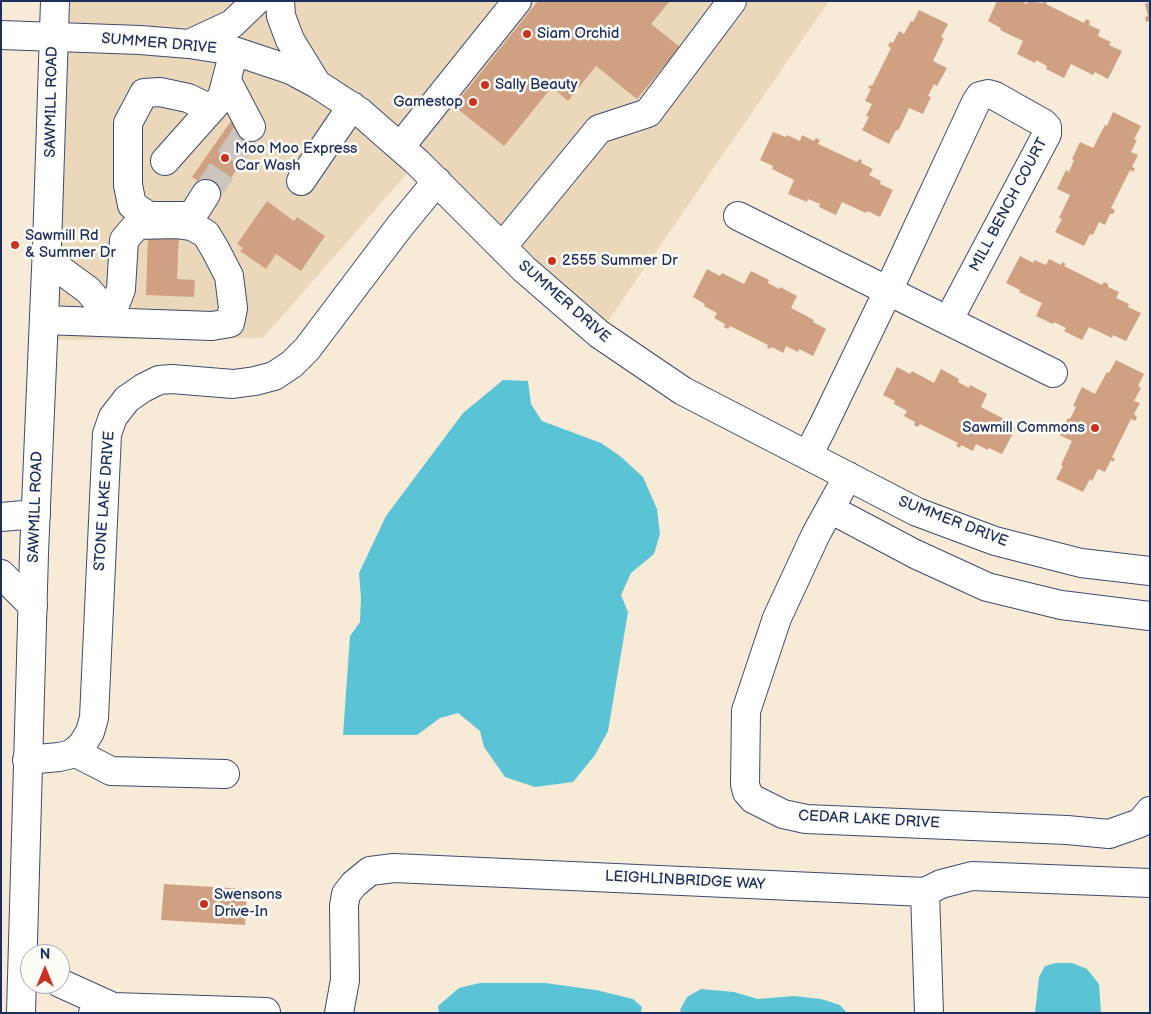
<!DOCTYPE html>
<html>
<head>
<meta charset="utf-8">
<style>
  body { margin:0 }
  #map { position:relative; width:1151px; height:1014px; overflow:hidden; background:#f7ead6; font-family:"Balsamiq Sans",sans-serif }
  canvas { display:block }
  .frame { position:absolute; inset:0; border:2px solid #1b2f5e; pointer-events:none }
  .north { position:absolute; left:20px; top:944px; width:50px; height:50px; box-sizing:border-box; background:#fdfcf7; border:1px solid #a3aaba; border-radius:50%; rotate:0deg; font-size:14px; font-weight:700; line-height:20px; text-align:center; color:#1b2f5e }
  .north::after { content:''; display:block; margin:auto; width:18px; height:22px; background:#c8321e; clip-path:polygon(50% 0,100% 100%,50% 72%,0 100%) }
</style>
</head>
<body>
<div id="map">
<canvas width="1151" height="1014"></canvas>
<div class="frame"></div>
<div class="north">N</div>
</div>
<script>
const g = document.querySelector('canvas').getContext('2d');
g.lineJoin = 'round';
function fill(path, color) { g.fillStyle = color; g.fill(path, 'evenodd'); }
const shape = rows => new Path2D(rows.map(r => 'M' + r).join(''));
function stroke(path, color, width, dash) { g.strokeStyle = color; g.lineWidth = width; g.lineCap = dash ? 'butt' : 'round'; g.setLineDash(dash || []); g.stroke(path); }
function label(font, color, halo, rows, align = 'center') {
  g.font = font + ' "Balsamiq Sans",sans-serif'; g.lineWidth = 5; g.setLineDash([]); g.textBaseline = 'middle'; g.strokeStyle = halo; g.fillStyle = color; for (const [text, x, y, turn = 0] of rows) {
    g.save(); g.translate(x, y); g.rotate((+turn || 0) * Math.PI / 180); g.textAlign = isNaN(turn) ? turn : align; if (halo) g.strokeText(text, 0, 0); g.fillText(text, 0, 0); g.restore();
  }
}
const built = shape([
  [55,1,829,1,599,334,417,162,263,338,44,340]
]);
const water = shape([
  [503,380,528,381,531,404,542,421,601,443,620,456,643,477,657,509,660,534,654,554,631,573,621,595,628,612,608,731,595,755,573,782,535,787,505,777,484,747,480,731,458,713,440,718,417,735,343,735,350,636,360,622,361,598,359,573,386,516,463,413],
  [1056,963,1072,963,1087,969,1099,984,1101,1013,1035,1013,1039,977,1045,966],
  [480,983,545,983,596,990,633,999,642,1007,641,1013,439,1013,438,1006,459,988],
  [701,989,734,992,758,999,794,996,821,999,840,1005,847,1013,681,1013,680,1010,687,997]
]);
const building = shape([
  [538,1,670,1,651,24,680,47,637,99,596,66,568,101,552,87,504,146,454,106],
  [997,1,1022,1,1027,4,1028,1,1042,3,1047,1,1046,4,1084,23,1086,19,1090,21,1089,25,1100,30,1098,36,1111,42,1109,45,1122,51,1108,79,1095,72,1093,75,1071,64,1064,78,1046,69,1047,66,1036,60,1035,63,1017,54,1023,41,1000,30,1001,28,988,21],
  [1150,2,1150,21,1146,22,1145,17,1148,16,1145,4],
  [919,10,948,24,941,37,944,38,933,61,947,68,937,86,934,84,928,96,931,97,923,114,909,108,898,131,896,130,889,144,862,130,869,117,866,116,872,104,865,101,871,89,868,88,870,85,872,86,891,48,888,46,890,42,893,43,899,31,904,34,911,21,913,22],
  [1113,112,1141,126,1134,139,1137,140,1131,152,1138,155,1132,167,1135,168,1133,172,1130,170,1111,208,1115,210,1113,214,1110,214,1105,225,1099,222,1093,235,1090,234,1084,246,1055,232,1062,219,1059,218,1070,195,1057,189,1066,170,1069,172,1074,160,1072,159,1080,142,1093,148,1105,125,1107,126],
  [231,121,257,140,219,195,192,177],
  [773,132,786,137,787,135,800,141,802,135,814,141,816,138,820,140,818,144,857,162,859,159,862,160,861,163,873,169,869,175,881,181,880,184,893,190,880,217,867,211,866,213,842,202,836,215,819,207,820,204,808,199,807,202,788,194,794,180,772,169,773,166,760,160],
  [267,201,294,221,297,217,325,236,301,271,276,254,266,269,240,251,243,248,237,244],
  [148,234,179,235,177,279,195,280,194,297,146,295],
  [1020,256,1033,263,1034,260,1046,265,1049,259,1061,265,1062,262,1066,264,1064,266,1102,285,1104,282,1108,284,1108,287,1119,292,1116,298,1129,304,1128,307,1141,313,1126,341,1113,335,1112,338,1089,327,1082,340,1064,331,1066,328,1054,322,1053,324,1036,316,1042,303,1019,292,1020,290,1006,283],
  [707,269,720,276,722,273,744,284,751,271,769,280,768,283,779,289,780,287,797,296,791,308,814,320,813,322,826,329,813,356,799,349,798,352,786,346,783,353,772,347,770,349,767,348,768,345,730,326,728,329,724,327,725,324,714,318,717,313,704,306,705,304,693,297],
  [1116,360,1144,374,1138,386,1141,388,1134,401,1140,403,1134,414,1137,417,1135,421,1131,419,1112,457,1115,459,1113,462,1111,460,1105,472,1098,469,1092,481,1090,479,1083,492,1056,479,1063,466,1061,465,1072,441,1059,435,1068,418,1070,419,1076,407,1073,406,1082,387,1095,394,1107,372,1109,373],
  [897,367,910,374,912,371,934,383,941,369,959,379,958,382,969,388,970,385,987,394,981,407,1004,419,1003,421,1016,428,1002,454,989,448,988,450,976,444,973,451,961,445,960,448,956,446,958,443,920,424,918,427,914,425,915,422,904,416,907,411,894,404,895,401,883,395],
  [164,884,247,889,245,925,161,920]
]);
const minorTunnel = shape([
  [206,194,251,127]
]);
const minor = shape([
  [280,1,281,16,290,40,317,84],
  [1,35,140,40,189,44,234,51,291,70,317,84,360,112,417,162,524,269,599,334,683,391,917,512,995,541,1081,563,1150,571],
  [189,44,232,24,256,1],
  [227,81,251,127],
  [400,147,517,1],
  [165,161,222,97,234,51],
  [301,181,352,106],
  [206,194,192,216,149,216,132,205,128,185,128,123,144,93,160,92,188,98,211,109],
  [738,216,1053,373],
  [502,247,599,129,648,113,732,1],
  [44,320,212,326,230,323,233,308,229,276,215,249,206,234,192,226,176,224,137,225,124,240,121,289,115,305,101,305,88,290,47,260],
  [808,455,823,426,888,291,976,102,980,96,988,94,995,96,1043,123,1047,127,1047,134,948,321],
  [848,476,816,534,777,618,746,711,745,784,747,792,753,799,783,814,806,819,1067,830,1109,834,1140,823,1150,811],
  [830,509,915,554,987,587,1061,605,1150,616],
  [1,517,36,514],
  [1,574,33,606],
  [74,752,111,771,225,774],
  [27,760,59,757,72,754,82,745,90,732,94,718,107,434,113,417,127,399,143,388,159,380,172,379,233,384,255,381,274,376,292,364,307,349,400,226,437,181],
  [925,892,929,1013],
  [60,983,113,1007,93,1013],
  [113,1007,266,1012],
  [339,1013,345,980,344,906,346,894,354,884,370,871,394,868,925,892,941,884,972,876,1150,883]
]);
const major = shape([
  [21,1013,34,553,47,246,55,1]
]);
const markers = [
  [527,34,5,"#c8321e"],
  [485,85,5,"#c8321e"],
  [473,102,5,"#c8321e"],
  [225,158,5,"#c8321e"],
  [15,245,5,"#c8321e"],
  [552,261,5,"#c8321e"],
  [1095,428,5,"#c8321e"],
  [204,904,5,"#c8321e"]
];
const poiNames = [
  ["Siam Orchid",537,34],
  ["Sally Beauty",495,85],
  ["Gamestop",463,102,"right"],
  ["Moo Moo Express",235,149],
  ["Car Wash",235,166],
  ["Sawmill Rd",25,236],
  ["& Summer Dr",25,253],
  ["2555 Summer Dr",562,261],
  ["Sawmill Commons",1085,428,"right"],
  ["Swensons",214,895],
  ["Drive-In",214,912]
];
const streetNames = [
  ["SUMMER DRIVE",159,44,5],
  ["SAWMILL ROAD",52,102,-89],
  ["MILL BENCH COURT",1009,205,-62],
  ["SUMMER DRIVE",564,302,41],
  ["STONE LAKE DRIVE",105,501,-86],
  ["SAWMILL ROAD",36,507,-88],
  ["SUMMER DRIVE",953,522,21],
  ["CEDAR LAKE DRIVE",869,820,3],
  ["LEIGHLINBRIDGE WAY",685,881,3]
];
fill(built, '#ebd8ba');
fill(water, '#5ac4d6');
fill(building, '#cfa182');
stroke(minorTunnel, '#cbc5be', 28, [28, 14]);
stroke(minor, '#3c4b70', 30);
stroke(major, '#3c4b70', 30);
stroke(minor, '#fff', 28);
stroke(major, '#fff', 28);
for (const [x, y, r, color] of markers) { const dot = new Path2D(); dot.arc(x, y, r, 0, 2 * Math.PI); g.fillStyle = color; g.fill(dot); stroke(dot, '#fdfcf7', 2); }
label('15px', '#1b2f5e', '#fdfcf7', poiNames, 'left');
label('15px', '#1b2f5e', '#fdfcf7', streetNames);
</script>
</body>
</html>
